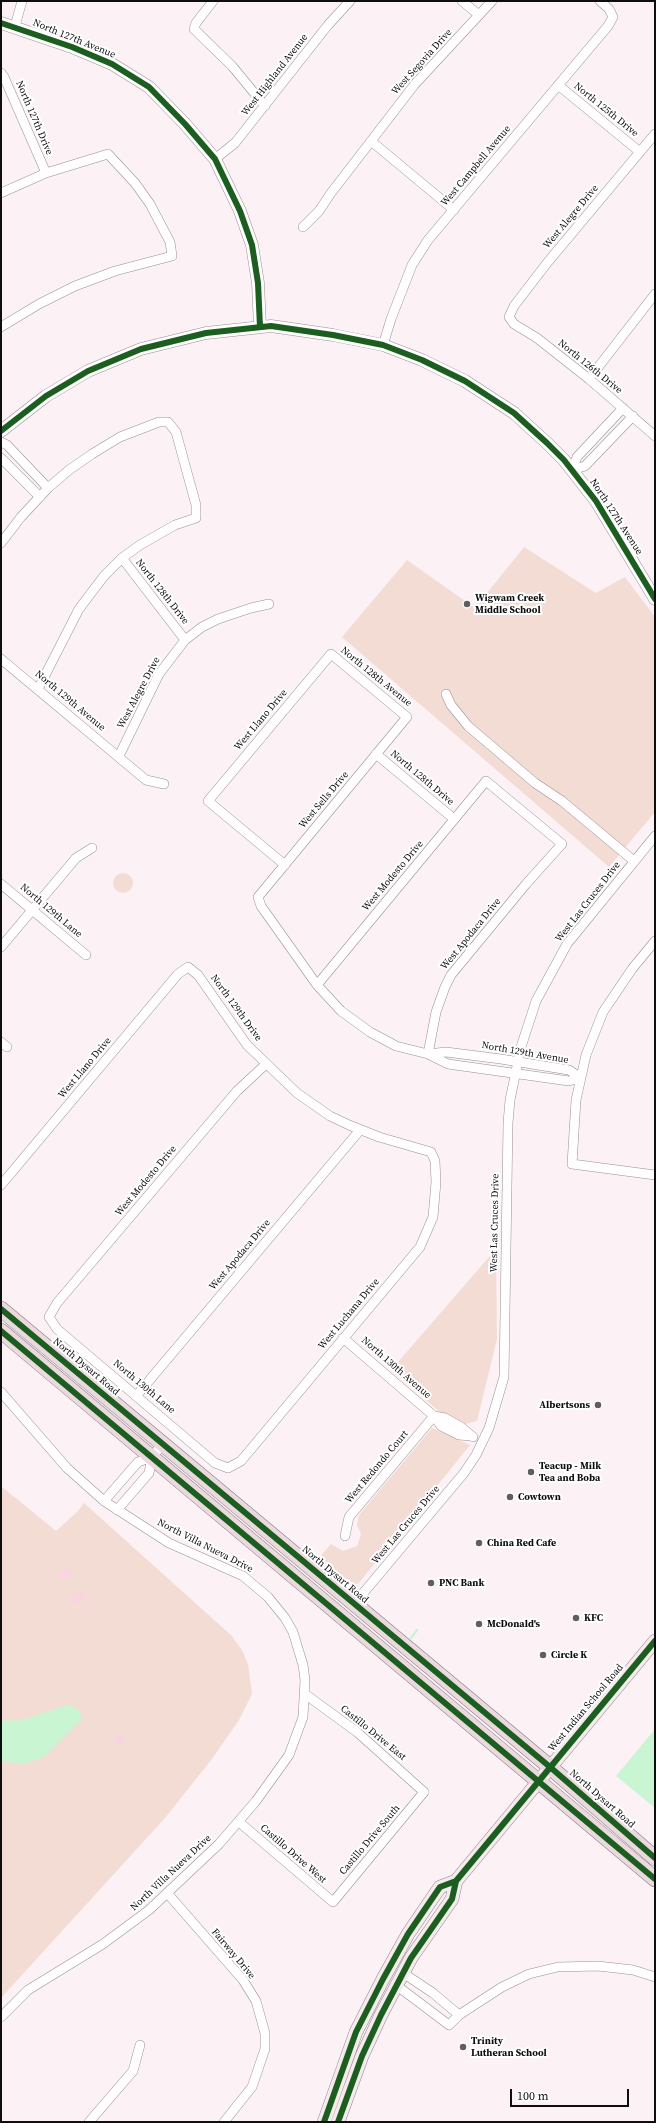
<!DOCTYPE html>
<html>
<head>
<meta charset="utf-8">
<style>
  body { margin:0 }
  #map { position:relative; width:656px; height:2123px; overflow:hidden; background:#fcf2f5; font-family:"Source Serif 4",serif }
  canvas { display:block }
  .frame { position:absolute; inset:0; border:2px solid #0e0e0e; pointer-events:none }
  .scale { position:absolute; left:510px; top:2089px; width:119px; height:18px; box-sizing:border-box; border:2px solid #0e0e0e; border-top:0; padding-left:5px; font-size:12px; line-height:14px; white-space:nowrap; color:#0e0e0e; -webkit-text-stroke:3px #fff; paint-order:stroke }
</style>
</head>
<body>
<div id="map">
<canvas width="656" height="2123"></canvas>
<div class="frame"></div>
<div class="scale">100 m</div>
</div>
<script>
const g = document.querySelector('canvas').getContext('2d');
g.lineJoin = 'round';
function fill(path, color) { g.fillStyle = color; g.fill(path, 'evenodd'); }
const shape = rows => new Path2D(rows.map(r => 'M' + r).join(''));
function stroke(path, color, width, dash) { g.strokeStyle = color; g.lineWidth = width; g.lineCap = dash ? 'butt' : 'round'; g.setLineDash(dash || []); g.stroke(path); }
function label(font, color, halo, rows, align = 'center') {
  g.font = font + ' "Source Serif 4",serif'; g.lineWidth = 4; g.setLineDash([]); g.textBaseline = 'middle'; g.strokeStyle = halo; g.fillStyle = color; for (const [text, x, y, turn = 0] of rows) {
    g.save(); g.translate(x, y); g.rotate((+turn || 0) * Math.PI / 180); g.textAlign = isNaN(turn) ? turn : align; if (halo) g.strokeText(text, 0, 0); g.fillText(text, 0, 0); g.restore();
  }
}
const green = shape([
  [524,547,596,593,625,577,655,617,655,812,609,867,342,637,407,560,475,608],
  '113 883a10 10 0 1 1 20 0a10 10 0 1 1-20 0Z',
  [496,1249,497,1339,477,1421,465,1424,441,1413,391,1370],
  [432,1428,470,1445,358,1584,348,1586,317,1560,331,1544,343,1551,357,1546,361,1534,357,1525,359,1515],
  [1,1486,56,1531,77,1512,84,1503,232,1636,243,1652,248,1664,252,1694,239,1720,212,1759,165,1818,1,1998]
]);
const sand = shape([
  [68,1569,71,1571,71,1577,59,1580,59,1573],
  [81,1593,85,1596,83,1601,73,1604,71,1595],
  '115.5 1740a4.5 4.5 0 1 1 9 0a4.5 4.5 0 1 1-9 0Z'
]);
const water = shape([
  [67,1705,78,1709,81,1715,81,1720,45,1756,24,1764,1,1761,1,1721,23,1720],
  [655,1729,655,1808,616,1776]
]);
const stream = shape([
  [411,1638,417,1630]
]);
const minor = shape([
  [213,1,196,23,194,29,232,66,265,106],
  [462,1,479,15],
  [15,26,22,1],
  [1,73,4,77,46,173],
  [558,85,640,152],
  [655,134,547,263,514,306,509,317,514,324,537,338,589,379,655,436],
  [371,141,454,210],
  [215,159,235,143,328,25,350,1],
  [1,193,46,173,108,154,135,183,150,204,170,242,172,256,115,271,75,286,39,304,1,327],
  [303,227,319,211,331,193,415,84,492,1],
  [383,345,391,319,412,265,428,240,608,26,613,17,609,9,600,1],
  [589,379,655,294],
  [1,442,7,445,48,488],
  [1,458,40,497],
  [572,470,585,466,633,416],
  [572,470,577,457,623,408],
  [1,543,21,517,48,488,69,470,92,454,120,437,159,422,168,422,176,432,196,505,196,518,175,525,140,545,122,558,104,576,79,609,38,689],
  [122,558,185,640],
  [1,659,146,780,164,784],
  [446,694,451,705,468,726,535,783,562,801,634,861],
  [376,754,454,819],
  [119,756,159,674,185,640,202,627,218,619,251,608,269,604],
  [285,865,208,801,331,654,407,717,258,897,261,906,317,985,341,1011,370,1032,396,1046,428,1054,448,1064,569,1081,581,1078],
  [1,884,86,955],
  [655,941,632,969,603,1012,586,1055,576,1100,572,1164,655,1175],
  [1,947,76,858,92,848],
  [317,985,486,781,562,844,526,884,451,975,445,987,436,1012,428,1054],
  [1,1042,7,1047],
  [428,1054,446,1052,501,1059,569,1070,581,1078],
  [1,1185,178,974,188,967,198,975,247,1045,297,1093,330,1116,349,1125,379,1137,431,1152,435,1161,436,1182,433,1217,420,1247,241,1461,228,1468,215,1463,57,1329,49,1317,57,1303,237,1091,266,1064],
  [343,1338,434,1416,441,1426,459,1435,471,1436],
  [1,1392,67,1468,104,1501,169,1543,243,1576,268,1597,285,1618,293,1632,303,1665,305,1680,303,1717,289,1755,256,1801,219,1844,149,1910,103,1944,28,1990,1,2017],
  [137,1395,360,1130],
  [434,1416,445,1418,461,1427,473,1437],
  [104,1501,138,1462,152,1457],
  [117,1510,149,1473,152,1457,163,1444],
  [345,1536,349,1517,434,1416],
  [354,1604,464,1473,476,1455,489,1428,504,1377,508,1123,510,1100,521,1047,536,1001,567,944,655,836],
  [239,1822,333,1902,424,1792,357,1732,305,1694],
  [168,1894,243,1980,256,2001,265,2033,265,2049,252,2087,224,2122],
  [403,1973,433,1993,459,2015],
  [396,1985,449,2025,459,2015,502,1987,529,1974,558,1967,598,1966,633,1970,655,1977],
  [89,2122,133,2071,140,2045]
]);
const tertiary = shape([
  [1,23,72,47,112,64,149,87,185,124,215,159,240,211,252,245,258,283,260,327],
  [1,431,46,396,88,371,141,349,206,333,271,326,333,335,383,345,422,360,465,381,514,413,547,443,564,460,596,501,655,599]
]);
const secondary = shape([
  [324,2122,356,2032,383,1979,408,1934,440,1887,456,1881],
  [338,2122,362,2056,381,2015,411,1958,452,1899,456,1881,655,1641]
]);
const primary = shape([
  [1,1309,550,1767,655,1858],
  [1,1331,655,1879]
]);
const cycleway = shape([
  [1,23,72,47,112,64,149,87,185,124,215,159,240,211,252,245,258,283,260,327],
  [1,431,46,396,88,371,141,349,206,333,271,326,333,335,383,345,422,360,465,381,514,413,547,443,564,460,596,501,655,599],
  [1,1309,550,1767,655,1858],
  [1,1331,655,1879],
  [324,2122,356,2032,383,1979,408,1934,440,1887,456,1881],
  [338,2122,362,2056,381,2015,411,1958,452,1899,456,1881,655,1641]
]);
const markers = [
  [467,604,4,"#615e5f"],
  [598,1405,4,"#615e5f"],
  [531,1472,4,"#615e5f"],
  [510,1497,4,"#615e5f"],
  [479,1543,4,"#615e5f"],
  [431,1583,4,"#615e5f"],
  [576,1618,4,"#615e5f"],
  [479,1624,4,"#615e5f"],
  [543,1655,4,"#615e5f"],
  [463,2047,4,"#615e5f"]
];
const streetNames = [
  ["North 127th Avenue",74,39,22],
  ["West Segovia Drive",422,62,-48],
  ["West Highland Avenue",275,75,-52],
  ["North 125th Drive",606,110,39],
  ["North 127th Drive",34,118,67],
  ["West Campbell Avenue",476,166,-50],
  ["West Alegre Drive",571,217,-50],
  ["North 126th Drive",590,367,39],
  ["North 127th Avenue",616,517,57],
  ["North 128th Drive",162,592,52],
  ["North 128th Avenue",376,677,39],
  ["West Alegre Drive",139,693,-62],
  ["North 129th Avenue",70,701,40],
  ["West Llano Drive",261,720,-50],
  ["North 128th Drive",422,778,40],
  ["West Sells Drive",324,800,-50],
  ["West Modesto Drive",393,876,-50],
  ["West Las Cruces Drive",588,902,-52],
  ["North 129th Lane",51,911,40],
  ["West Apodaca Drive",471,934,-51],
  ["North 129th Drive",236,1008,54],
  ["North 129th Avenue",525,1053,10],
  ["West Llano Drive",85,1068,-50],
  ["West Modesto Drive",146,1181,-50],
  ["West Las Cruces Drive",495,1223,-89],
  ["West Apodaca Drive",240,1255,-50],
  ["West Luchana Drive",349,1314,-50],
  ["North Dysart Road",86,1367,40],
  ["North 130th Avenue",396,1368,41],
  ["North 130th Lane",144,1387,40],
  ["West Redondo Court",377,1467,-50],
  ["West Las Cruces Drive",406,1525,-50],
  ["North Villa Nueva Drive",205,1546,27],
  ["North Dysart Road",335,1575,40],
  ["West Indian School Road",586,1708,-50],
  ["Castillo Drive East",373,1733,39],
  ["North Dysart Road",602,1799,41],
  ["Castillo Drive South",370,1840,-50],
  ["Castillo Drive West",293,1854,41],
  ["North Villa Nueva Drive",171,1873,-43],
  ["Fairway Drive",233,1954,50]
];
const poiNames = [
  ["Wigwam Creek",475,598],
  ["Middle School",475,610],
  ["Albertsons",590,1405,"right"],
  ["Teacup - Milk",539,1466],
  ["Tea and Boba",539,1478],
  ["Cowtown",518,1497],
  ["China Red Cafe",487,1543],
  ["PNC Bank",439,1583],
  ["KFC",584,1618],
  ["McDonald's",487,1624],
  ["Circle K",551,1655],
  ["Trinity",471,2041],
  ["Lutheran School",471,2053]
];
fill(green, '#f2dcd3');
fill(sand, '#fbd4e1');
fill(water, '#caf5d3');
stroke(stream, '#caf5d3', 2.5);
stroke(minor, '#959192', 10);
stroke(tertiary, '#959192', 13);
stroke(secondary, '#8c8789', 14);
stroke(primary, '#827e7f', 16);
stroke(minor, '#fffdfe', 9);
stroke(tertiary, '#fffdfe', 12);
stroke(secondary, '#f5eaec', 13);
stroke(primary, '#ecd9e0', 15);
stroke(cycleway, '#1b5e20', 6);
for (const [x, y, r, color] of markers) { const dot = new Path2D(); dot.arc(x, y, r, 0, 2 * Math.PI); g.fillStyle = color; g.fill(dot); stroke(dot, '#fff', 1.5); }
label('10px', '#0e0e0e', '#fff', streetNames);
label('bold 10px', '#0e0e0e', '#fff', poiNames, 'left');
</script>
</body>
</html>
